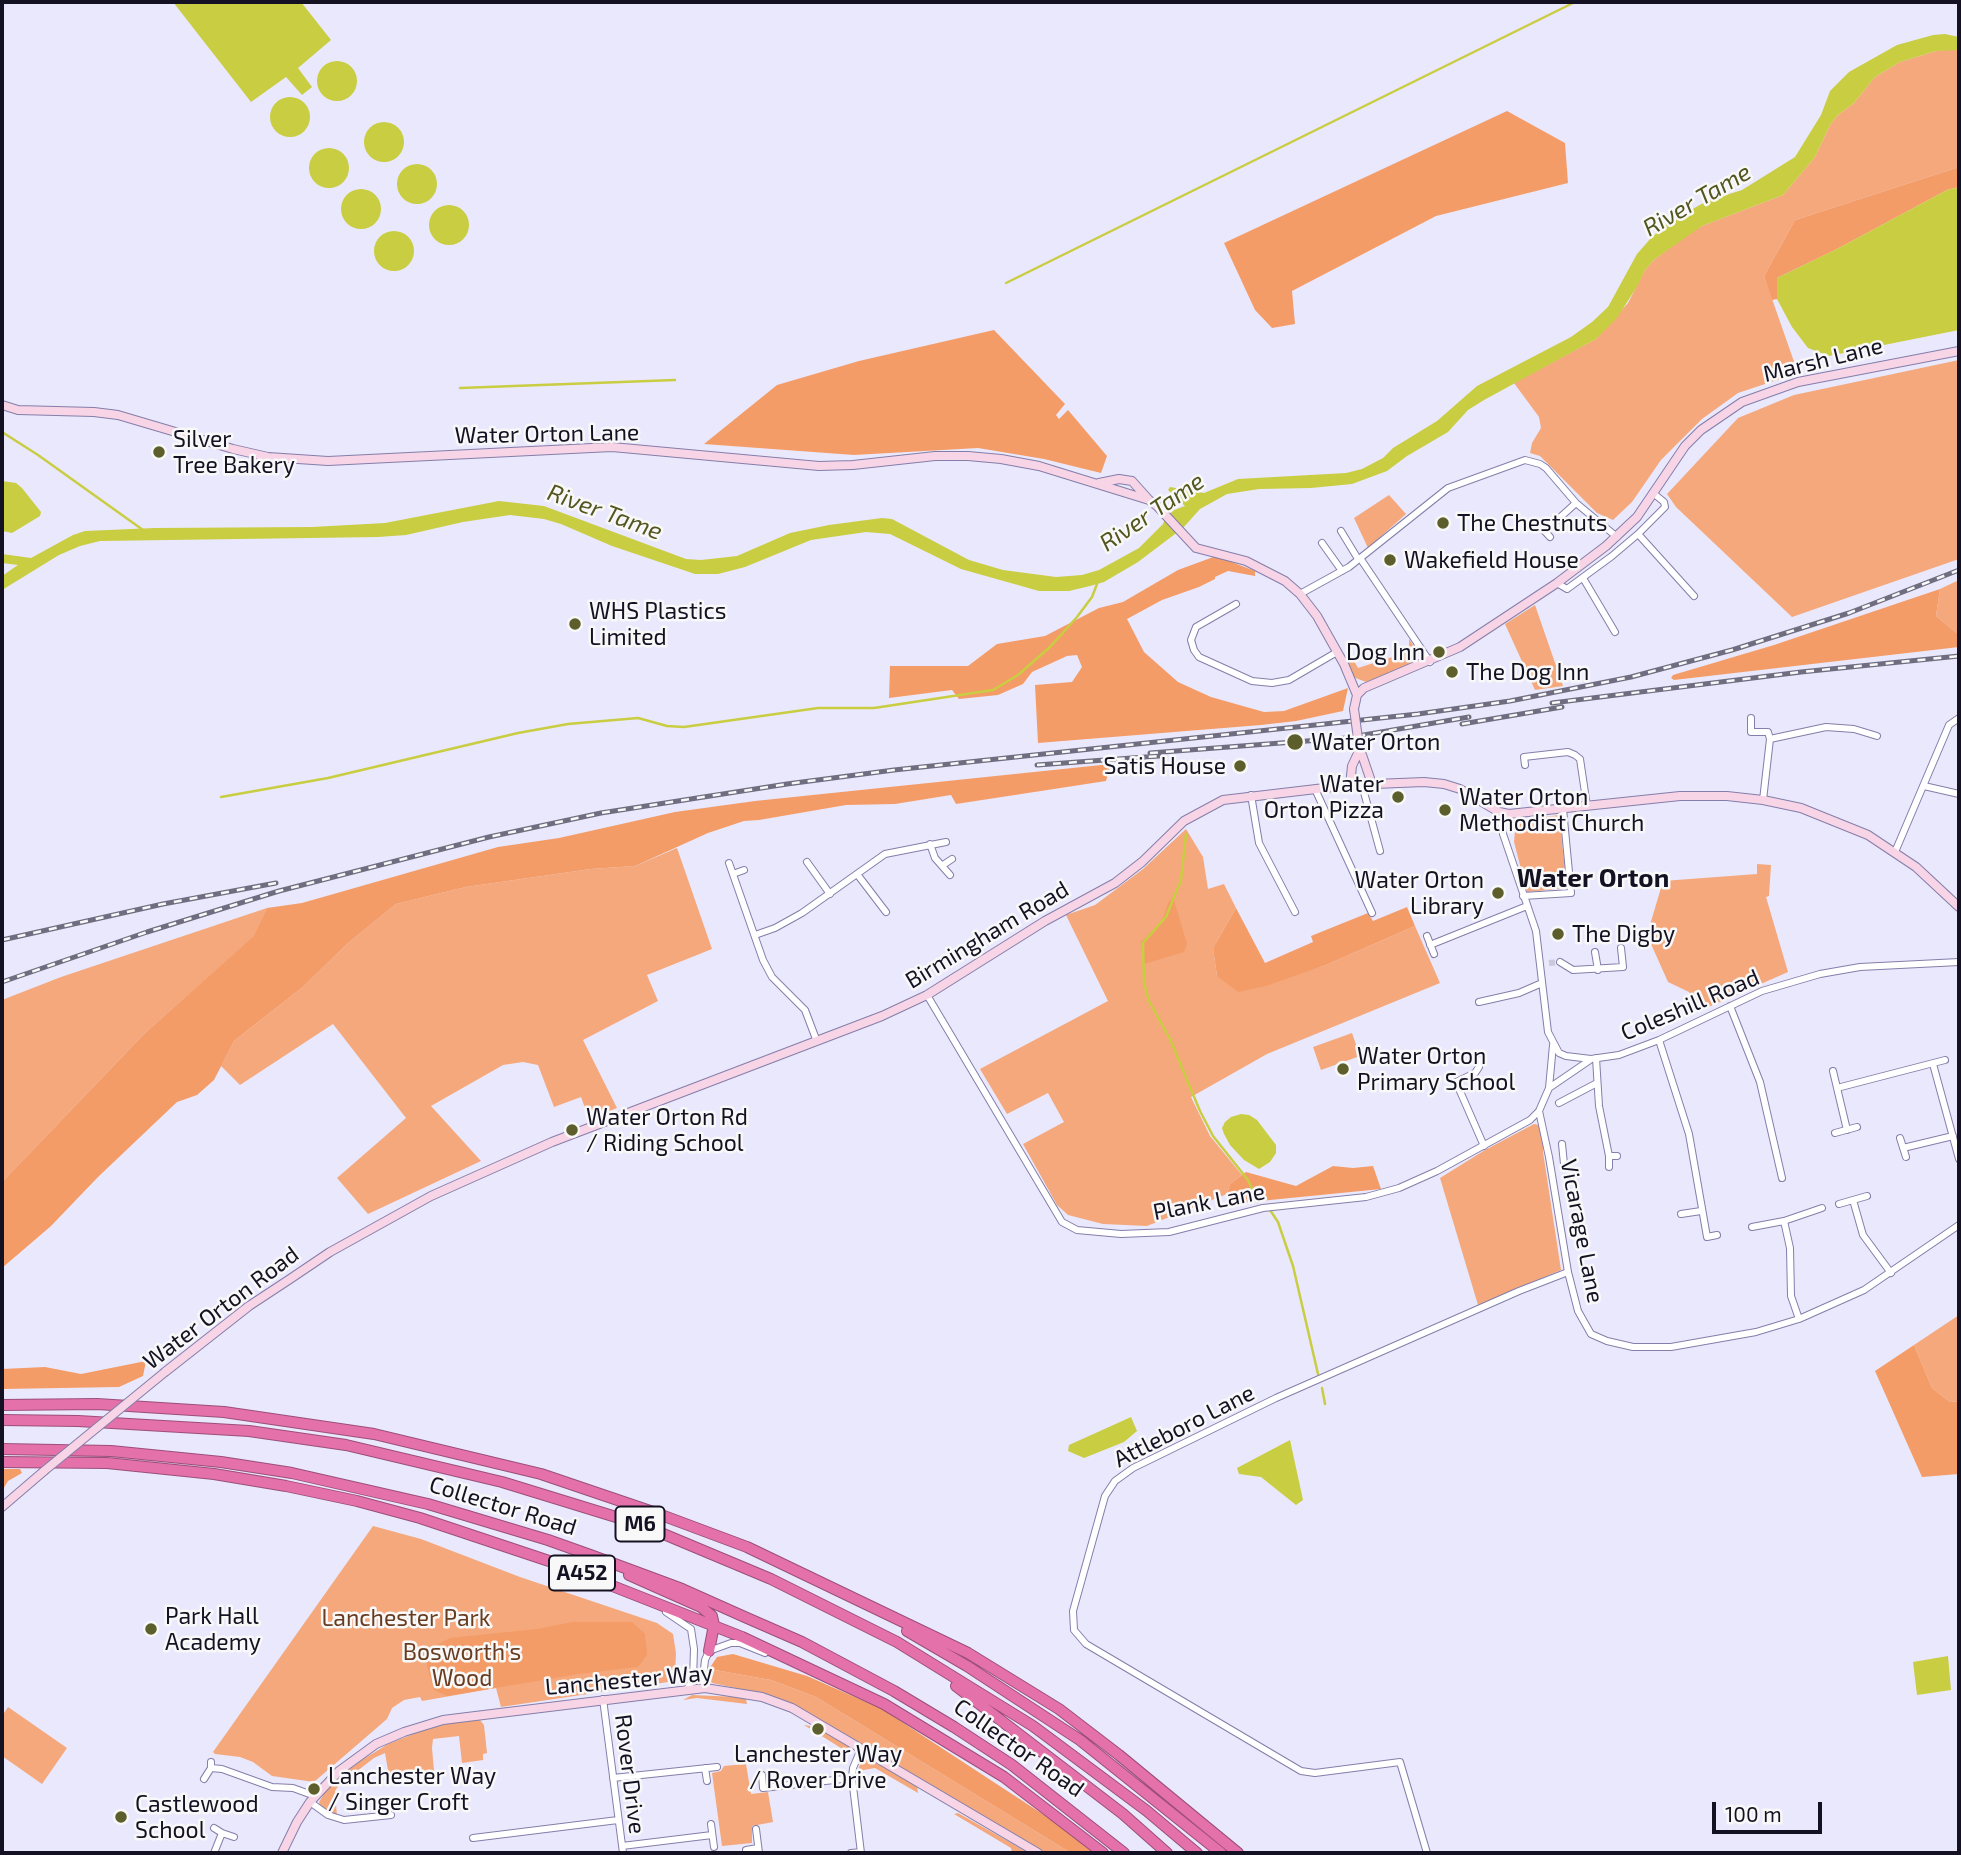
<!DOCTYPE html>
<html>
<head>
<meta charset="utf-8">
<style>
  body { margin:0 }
  #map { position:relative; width:1961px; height:1855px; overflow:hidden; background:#eae8fc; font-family:"Exo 2",sans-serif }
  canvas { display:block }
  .frame { position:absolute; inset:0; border:4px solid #141122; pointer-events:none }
  .scale { position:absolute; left:1712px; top:1802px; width:110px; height:32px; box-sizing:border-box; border:4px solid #141122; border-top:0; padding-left:9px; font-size:21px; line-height:24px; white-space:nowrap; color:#141122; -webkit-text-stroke:5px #f8f8f8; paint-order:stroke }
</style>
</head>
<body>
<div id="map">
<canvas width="1961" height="1855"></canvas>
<div class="frame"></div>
<div class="scale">100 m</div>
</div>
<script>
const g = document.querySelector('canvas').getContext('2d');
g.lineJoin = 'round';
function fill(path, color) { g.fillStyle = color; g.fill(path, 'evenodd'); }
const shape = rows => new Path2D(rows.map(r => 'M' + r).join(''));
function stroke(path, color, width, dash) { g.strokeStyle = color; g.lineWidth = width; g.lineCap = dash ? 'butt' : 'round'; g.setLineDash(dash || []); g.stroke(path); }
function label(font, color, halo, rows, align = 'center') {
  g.font = font + ' "Exo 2",sans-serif'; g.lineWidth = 5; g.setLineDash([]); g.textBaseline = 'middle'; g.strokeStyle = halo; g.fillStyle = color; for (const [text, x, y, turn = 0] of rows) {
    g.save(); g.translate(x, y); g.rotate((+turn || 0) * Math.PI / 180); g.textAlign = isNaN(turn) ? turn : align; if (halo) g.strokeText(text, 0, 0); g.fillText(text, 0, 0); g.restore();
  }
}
const green = shape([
  [1952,49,1959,50,1959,167,1795,220,1764,276,1798,373,1738,393,1702,419,1661,460,1632,502,1613,520,1597,513,1540,456,1530,453,1532,443,1541,428,1539,417,1514,383,1596,339,1628,303,1645,270,1655,259,1689,234,1702,226,1783,195,1815,157,1830,125,1838,115,1854,103,1875,77,1900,62,1936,51],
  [1959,360,1959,559,1792,617,1676,507,1667,494,1738,418,1794,395],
  [1389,495,1406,514,1368,548,1354,518],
  [1959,580,1959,635,1936,616,1940,589],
  [1535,605,1563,686,1535,690,1505,624],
  [1409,639,1416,649,1418,654,1415,663,1366,682,1353,677,1347,660,1352,657,1358,668,1405,653,1409,645],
  [1559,815,1567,888,1527,892,1514,842,1515,831,1523,820],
  [1186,829,1203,857,1208,889,1224,884,1236,908,1213,948,1217,976,1276,981,1326,965,1415,926,1440,983,1267,1054,1191,1097,1210,1136,1242,1175,1230,1184,1227,1194,1147,1226,1103,1224,1068,1215,1057,1205,1023,1144,1064,1122,1048,1093,1007,1114,980,1069,1108,1001,1066,915,1095,905,1143,869],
  [677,848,712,949,647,975,658,1001,583,1040,617,1108,589,1119,581,1097,554,1107,538,1065,523,1062,503,1065,431,1106,481,1161,368,1214,337,1178,406,1118,333,1024,240,1085,221,1066,234,1041,303,987,347,944,396,904,466,887,591,869,635,866],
  [1757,864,1771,865,1769,896,1766,897,1788,972,1704,1009,1701,1003,1696,1005,1689,992,1668,982,1647,935,1663,881,1757,874],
  [267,908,255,936,144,1034,2,1182,2,1000,61,977],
  [1352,1033,1360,1056,1321,1070,1313,1047],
  [1534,1124,1539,1125,1543,1133,1543,1152,1561,1270,1478,1305,1440,1178,1485,1150],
  [1959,1315,1959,1401,1950,1402,1932,1388,1914,1345],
  [373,1526,421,1539,520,1577,657,1623,673,1634,676,1653,675,1674,668,1682,501,1707,496,1688,422,1701,420,1697,404,1700,392,1708,387,1719,314,1782,272,1776,253,1762,240,1757,215,1754,213,1752],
  [709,1669,771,1680,816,1697,1071,1853,1045,1853,794,1705,769,1695,712,1683,708,1678],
  [692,1695,737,1697,746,1699,747,1704,697,1698,683,1700],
  [8,1707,67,1748,42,1784,2,1756,2,1716],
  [480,1720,484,1725,487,1753,483,1754,483,1760,462,1763,459,1736,433,1739,432,1748,434,1771,389,1776,385,1753,374,1758,339,1785,335,1791,337,1816,320,1805,319,1802,327,1789,357,1763,388,1744,421,1731,450,1723],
  [804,1725,817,1727,850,1747,849,1753],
  [869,1759,917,1786,918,1793,875,1768,858,1771,860,1764],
  [746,1764,751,1794,768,1792,773,1822,752,1826,752,1843,722,1846,712,1773,721,1771,724,1766],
  [958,1813,1013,1844,1028,1853,1012,1853,1011,1848,954,1814]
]);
const forest = shape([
  [1507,111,1565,143,1568,183,1436,216,1292,291,1295,324,1272,328,1255,310,1224,243],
  [1959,167,1959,187,1947,190,1837,249,1777,278,1777,299,1772,300,1764,276,1795,220],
  [994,330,1065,404,1056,415,1059,419,1068,410,1107,456,1101,473,1044,459,978,448,854,455,704,444,777,385,859,361],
  [1216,556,1255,571,1255,576,1228,571,1215,577,1215,579,1199,587,1162,600,1127,619,1144,652,1178,682,1211,697,1264,712,1284,711,1348,688,1343,711,1296,721,1261,725,1038,743,1035,685,1072,682,1082,667,1077,655,1067,656,1032,672,1023,684,998,695,959,699,952,690,889,698,890,666,968,666,997,644,1045,636,1099,608,1123,602,1178,570],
  [1940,589,1936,616,1959,635,1959,647,1674,680,1671,678,1673,675,1774,645],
  [1111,764,1106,781,956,804,951,795,895,804,846,805,759,820,744,821,708,833,635,866,591,869,466,887,396,904,347,944,303,987,234,1041,214,1080,197,1095,177,1102,98,1177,51,1226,2,1268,2,1182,144,1034,254,936,267,908,302,903,498,847,559,838,675,812,755,801],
  [1173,897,1187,944,1184,952,1144,964,1141,942,1162,921,1168,903],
  [1407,907,1415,926,1326,965,1266,986,1238,992,1217,976,1213,948,1236,908,1265,963,1313,942,1311,936,1368,913,1373,921],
  [1333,1166,1353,1168,1373,1166,1381,1189,1240,1203,1227,1194,1230,1184,1246,1172,1296,1186],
  [1914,1345,1932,1388,1950,1402,1959,1401,1959,1474,1922,1477,1875,1371],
  [146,1361,143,1376,119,1387,2,1389,2,1369,45,1367,81,1374],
  [2,1469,20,1469,22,1473,8,1481,2,1491],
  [572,1622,632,1622,645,1634,647,1655,638,1667,579,1674,447,1696,434,1690,427,1666,430,1648,450,1638,537,1629],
  [733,1654,807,1676,882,1709,1067,1830,1094,1853,1071,1853,816,1697,771,1680,709,1669,717,1657]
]);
const water = shape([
  [173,2,301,2,331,40,298,68,312,87,302,95,286,77,251,102],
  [1945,34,1959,37,1959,50,1936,51,1900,62,1875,77,1854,103,1838,115,1830,125,1815,157,1783,195,1702,226,1655,259,1645,270,1638,285,1617,318,1596,339,1484,400,1468,410,1448,432,1407,456,1387,471,1352,484,1311,488,1259,489,1227,494,1200,509,1183,528,1138,562,1104,582,1090,586,1069,591,1039,591,961,569,890,534,866,532,811,540,745,567,718,574,695,574,612,546,561,524,544,519,510,515,463,522,406,535,378,537,100,541,80,546,59,555,2,590,2,576,18,565,2,563,2,554,31,558,73,535,85,531,155,528,312,527,385,523,499,501,544,506,686,559,701,560,737,556,790,533,829,525,882,518,892,519,969,560,1003,570,1056,577,1082,575,1099,570,1139,548,1163,524,1165,518,1174,510,1185,506,1168,490,1170,487,1204,493,1238,479,1346,473,1362,469,1383,458,1393,448,1437,421,1477,386,1571,337,1592,322,1608,307,1637,254,1651,238,1669,222,1707,201,1742,190,1795,157,1821,115,1830,91,1849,72,1897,45,1933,35],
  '317 81a20 20 0 1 1 40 0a20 20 0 1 1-40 0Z',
  '270 117a20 20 0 1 1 40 0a20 20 0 1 1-40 0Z',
  '364 142a20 20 0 1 1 40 0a20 20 0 1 1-40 0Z',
  '309 168a20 20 0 1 1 40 0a20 20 0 1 1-40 0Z',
  '397 184a20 20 0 1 1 40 0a20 20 0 1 1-40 0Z',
  [1959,187,1959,330,1829,356,1808,348,1792,327,1777,299,1777,278,1837,249,1947,190],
  '341 209a20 20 0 1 1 40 0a20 20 0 1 1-40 0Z',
  '429 225a20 20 0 1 1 40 0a20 20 0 1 1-40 0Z',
  '374 251a20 20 0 1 1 40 0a20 20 0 1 1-40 0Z',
  [2,481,16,483,22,488,41,512,40,516,12,533,2,531],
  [1241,1114,1249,1115,1257,1120,1276,1145,1276,1153,1270,1162,1259,1169,1244,1160,1230,1145,1224,1134,1222,1128,1225,1122,1231,1117],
  [1131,1417,1137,1431,1124,1442,1084,1458,1068,1451,1069,1445],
  [1290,1440,1303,1500,1296,1505,1261,1477,1239,1474,1237,1468],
  [1948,1656,1951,1690,1917,1695,1913,1662]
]);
const stream = shape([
  [1006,283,1575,2],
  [460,388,675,380],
  [2,432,38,455,143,530],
  [221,797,328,778,518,733,568,724,638,718,667,726,684,727,818,708,874,708,993,690,1018,675,1050,647,1077,617,1092,597,1097,584],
  [1186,834,1181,880,1166,917,1143,943,1144,983,1149,1001,1170,1039,1200,1111,1213,1136,1248,1180,1258,1202],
  [1270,1210,1278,1222,1293,1266,1318,1374],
  [1322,1388,1325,1404]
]);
const streetTunnel = shape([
  [1549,963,1560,962]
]);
const street = shape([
  [1538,524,1550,537],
  [1341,531,1358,559],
  [1545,531,1576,503],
  [1638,534,1694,596],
  [1322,543,1342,571],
  [1360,558,1430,662],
  [1583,578,1615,632],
  [1557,583,1567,589,1612,556,1638,534,1665,507,1664,502,1653,493],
  [1300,594,1349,567,1448,488,1525,460,1540,464,1546,468,1576,503,1617,537],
  [1236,604,1196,627,1191,640,1194,650,1199,657,1252,681,1272,683,1289,680,1337,652],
  [1751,718,1751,732,1768,732,1770,739],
  [1525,765,1524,757,1568,752,1575,755,1580,759,1587,806],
  [1362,785,1380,851],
  [1924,786,1959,794],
  [1315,789,1372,913],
  [1251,795,1259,843,1295,912],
  [1763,800,1770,739,1826,727,1854,729,1877,736],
  [1499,812,1503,834,1536,931,1548,1032,1559,1053,1566,1056,1591,1059,1619,1055,1659,1040,1762,991,1820,974,1860,967,1959,962],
  [930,844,935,858,950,875],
  [1895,852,1949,725,1959,718],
  [807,862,830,894],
  [729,863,763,960,772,977,805,1010,816,1039],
  [943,865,952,859],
  [733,874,744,870],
  [857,874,886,912],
  [1523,896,1571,893,1563,809],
  [755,935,775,928,802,913,885,854,946,842],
  [1427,936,1434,954],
  [1430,945,1527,906],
  [1595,952,1598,970],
  [1560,962,1573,970,1623,967,1621,948],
  [927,995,1062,1222,1077,1230,1121,1234,1169,1232,1263,1208,1366,1197,1399,1188,1437,1171,1530,1120,1539,1111,1549,1088,1553,1045],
  [1479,1002,1519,993,1542,983],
  [1730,1006,1760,1082,1782,1178],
  [1659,1040,1689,1134,1707,1237,1717,1235],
  [1596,1058,1599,1106,1609,1156],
  [1479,1060,1479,1067,1475,1073,1456,1082,1484,1146],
  [1933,1064,1959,1159],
  [1833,1071,1847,1130],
  [1549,1088,1590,1060],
  [1837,1088,1945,1060],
  [1559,1103,1597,1083],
  [1539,1111,1549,1157,1568,1272,1578,1311,1591,1334,1607,1341,1633,1347,1671,1347,1756,1332,1799,1319,1864,1290,1959,1225],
  [1835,1133,1857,1127],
  [1900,1138,1906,1157],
  [1562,1144,1564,1164],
  [1903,1148,1953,1136],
  [1609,1167,1609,1156,1617,1156],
  [1853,1200,1863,1235,1891,1273],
  [1839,1204,1867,1196],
  [1681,1214,1701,1211],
  [1784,1221,1790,1248,1791,1296,1799,1319],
  [1752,1227,1784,1221,1822,1208],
  [666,1612,691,1629,694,1649,693,1680,687,1689],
  [705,1688,703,1678,705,1660,709,1651,731,1643,740,1643,765,1653],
  [603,1699,623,1853],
  [211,1768,222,1769,272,1787,293,1788,315,1796],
  [705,1768,707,1781],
  [762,1775,763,1788,852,1778],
  [613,1778,717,1767],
  [204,1779,211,1768,211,1762],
  [310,1802,328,1815,344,1820,391,1815],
  [711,1824,714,1847],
  [756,1829,759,1853],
  [222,1833,234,1837],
  [473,1838,618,1820],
  [622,1846,712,1835],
  [746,1850,758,1848],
  [214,1853,222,1833,214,1828],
  [851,1853,861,1852],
  [861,1853,852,1778,853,1768,861,1749],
  [1427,1853,1400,1762,1315,1773,1301,1771,1086,1644,1074,1630,1073,1611,1105,1496,1115,1481,1133,1468,1276,1398,1519,1291,1568,1272]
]);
const secondary = shape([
  [2,405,18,410,94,412,118,415,233,449,268,457,328,461,612,447,819,466,853,465,935,456,968,456,1001,459,1039,466,1149,500,1157,506,1196,548,1246,561,1285,581,1300,594,1317,616,1344,664,1357,695],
  [1099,483,1119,479,1132,481,1149,500],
  [1354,709,1357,695,1364,688,1460,647,1557,583,1606,546,1637,517,1685,446,1701,430,1742,402,1798,382,1959,351],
  [1359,746,1372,784],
  [1350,785,1352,766,1359,751],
  [165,1372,249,1306,290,1279,330,1252,431,1196,552,1142,882,1016,927,995,1045,921,1115,883,1142,862,1184,821,1223,800,1350,785,1424,782,1444,784,1460,789,1499,812,1509,814,1680,796,1727,796,1763,800,1801,808,1868,835,1916,867,1959,907],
  [2,1507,44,1471],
  [282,1853,297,1822,310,1802,339,1771,376,1744,404,1732,443,1720,459,1718,705,1688,762,1697,792,1708,1038,1853]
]);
const highway = shape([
  [2,1405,97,1404,224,1412,374,1434,541,1474,656,1513,747,1547,968,1653,1059,1709,1119,1755,1238,1853],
  [2,1420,78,1421,249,1431,346,1445,502,1482,642,1525,771,1579,897,1642,1033,1726,1147,1811,1197,1853],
  [2,1449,111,1451,221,1462,292,1473,428,1504,548,1540,593,1556,682,1589,747,1618,802,1642,894,1691,954,1727,1012,1765,1124,1853],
  [2,1462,107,1463,214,1474,286,1486,357,1501,420,1518,549,1561,742,1637,884,1704,1004,1777,1103,1853],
  [629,1575,701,1607,712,1616,714,1625,709,1651],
  [907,1631,967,1666,1080,1740,1221,1853],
  [956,1686,1123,1814,1167,1853]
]);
const rail = shape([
  [1552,703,1801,672,1959,656],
  [1462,724,1562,707],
  [1150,753,1346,738,1469,717],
  [1037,765,1159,756],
  [2,940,163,904,276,883],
  [2,982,147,932,279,891,489,837,601,813,787,784,894,770,1418,714,1510,701,1631,677,1732,650,1849,613,1959,570]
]);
const secondaryBridge = shape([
  [1354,709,1359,746],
  [44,1471,165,1372]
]);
const markers = [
  [159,452,7,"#5c5e2c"],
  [1443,523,7,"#5c5e2c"],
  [1390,560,7,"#5c5e2c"],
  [575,624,7,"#5c5e2c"],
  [1439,652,7,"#5c5e2c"],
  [1452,672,7,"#5c5e2c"],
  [1295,742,9,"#5c5e2c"],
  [1240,766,7,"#5c5e2c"],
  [1398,797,7,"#5c5e2c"],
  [1445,810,7,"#5c5e2c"],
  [1498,893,7,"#5c5e2c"],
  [1558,934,7,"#5c5e2c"],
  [1343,1069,7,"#5c5e2c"],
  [572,1130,7,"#5c5e2c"],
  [151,1629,7,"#5c5e2c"],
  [818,1729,7,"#5c5e2c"],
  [314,1789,7,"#5c5e2c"],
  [121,1817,7,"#5c5e2c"]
];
const shields = [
  [640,1524,49],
  [582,1573,66]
];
const shieldNames = [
  ["M6",640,1524],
  ["A452",582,1573]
];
const streetNames = [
  ["Marsh Lane",1823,360,-14],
  ["Water Orton Lane",547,434,-1],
  ["Birmingham Road",987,935,-31],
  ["Coleshill Road",1690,1005,-23],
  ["Plank Lane",1209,1202,-11],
  ["Vicarage Lane",1582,1231,79],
  ["Water Orton Road",221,1308,-37],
  ["Attleboro Lane",1184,1426,-27],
  ["Collector Road",503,1506,17],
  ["Lanchester Way",629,1680,-5],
  ["Collector Road",1019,1748,35],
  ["Rover Drive",630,1774,83]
];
const poiNames = [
  ["Silver",173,439],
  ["Tree Bakery",173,465],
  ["The Chestnuts",1457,523],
  ["Wakefield House",1404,560],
  ["WHS Plastics",589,611],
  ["Limited",589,637],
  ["Dog Inn",1425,652,"right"],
  ["The Dog Inn",1466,672],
  ["Water Orton",1311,742],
  ["Satis House",1226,766,"right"],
  ["Water",1384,784,"right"],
  ["Orton Pizza",1384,810,"right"],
  ["Water Orton",1459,797],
  ["Methodist Church",1459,823],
  ["Water Orton",1484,880,"right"],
  ["Library",1484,906,"right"],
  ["The Digby",1572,934],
  ["Water Orton",1357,1056],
  ["Primary School",1357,1082],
  ["Water Orton Rd",586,1117],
  ["/ Riding School",586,1143],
  ["Park Hall",165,1616],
  ["Academy",165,1642],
  ["Lanchester Way",818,1754,"center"],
  ["/ Rover Drive",818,1780,"center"],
  ["Lanchester Way",328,1776],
  ["/ Singer Croft",328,1802],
  ["Castlewood",135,1804],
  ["School",135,1830]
];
const parkNames = [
  ["Lanchester Park",406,1618],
  ["Bosworth's",462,1652],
  ["Wood",462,1678]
];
const waterNames = [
  ["River Tame",1697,200,-30],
  ["River Tame",605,512,20],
  ["River Tame",1152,512,-34]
];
const quarterNames = [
  ["Water Orton",1593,878]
];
fill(green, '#f4a87c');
fill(forest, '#f49c67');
fill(water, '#c9cd41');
stroke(stream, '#c9cd41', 2.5);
stroke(streetTunnel, '#cac8db', 6, [6, 3]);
stroke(street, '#847eaa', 8);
stroke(secondary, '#847eaa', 10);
stroke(highway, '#9b4f7a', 12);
stroke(street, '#fff', 6);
stroke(secondary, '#f7d4e6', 8);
stroke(highway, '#e471aa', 10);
stroke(rail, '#6f6d7f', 5);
stroke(rail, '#f8f8f8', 2.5, [8]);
stroke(secondaryBridge, '#847eaa', 10, []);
stroke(secondaryBridge, '#f7d4e6', 8);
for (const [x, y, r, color] of markers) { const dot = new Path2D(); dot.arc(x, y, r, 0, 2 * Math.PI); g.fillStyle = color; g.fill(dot); stroke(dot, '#f8f8f8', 2.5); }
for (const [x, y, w] of shields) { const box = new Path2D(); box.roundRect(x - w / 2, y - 17.5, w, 35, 5); g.fillStyle = '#f8f8f8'; g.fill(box); stroke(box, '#141122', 2); }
label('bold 21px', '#141122', null, shieldNames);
label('23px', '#141122', '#f8f8f8', streetNames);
label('23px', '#141122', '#f8f8f8', poiNames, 'left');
label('23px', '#683c20', '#f8f8f8', parkNames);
label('italic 24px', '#53551f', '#f8f8f8', waterNames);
label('bold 26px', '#141122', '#f8f8f8', quarterNames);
</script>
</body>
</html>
